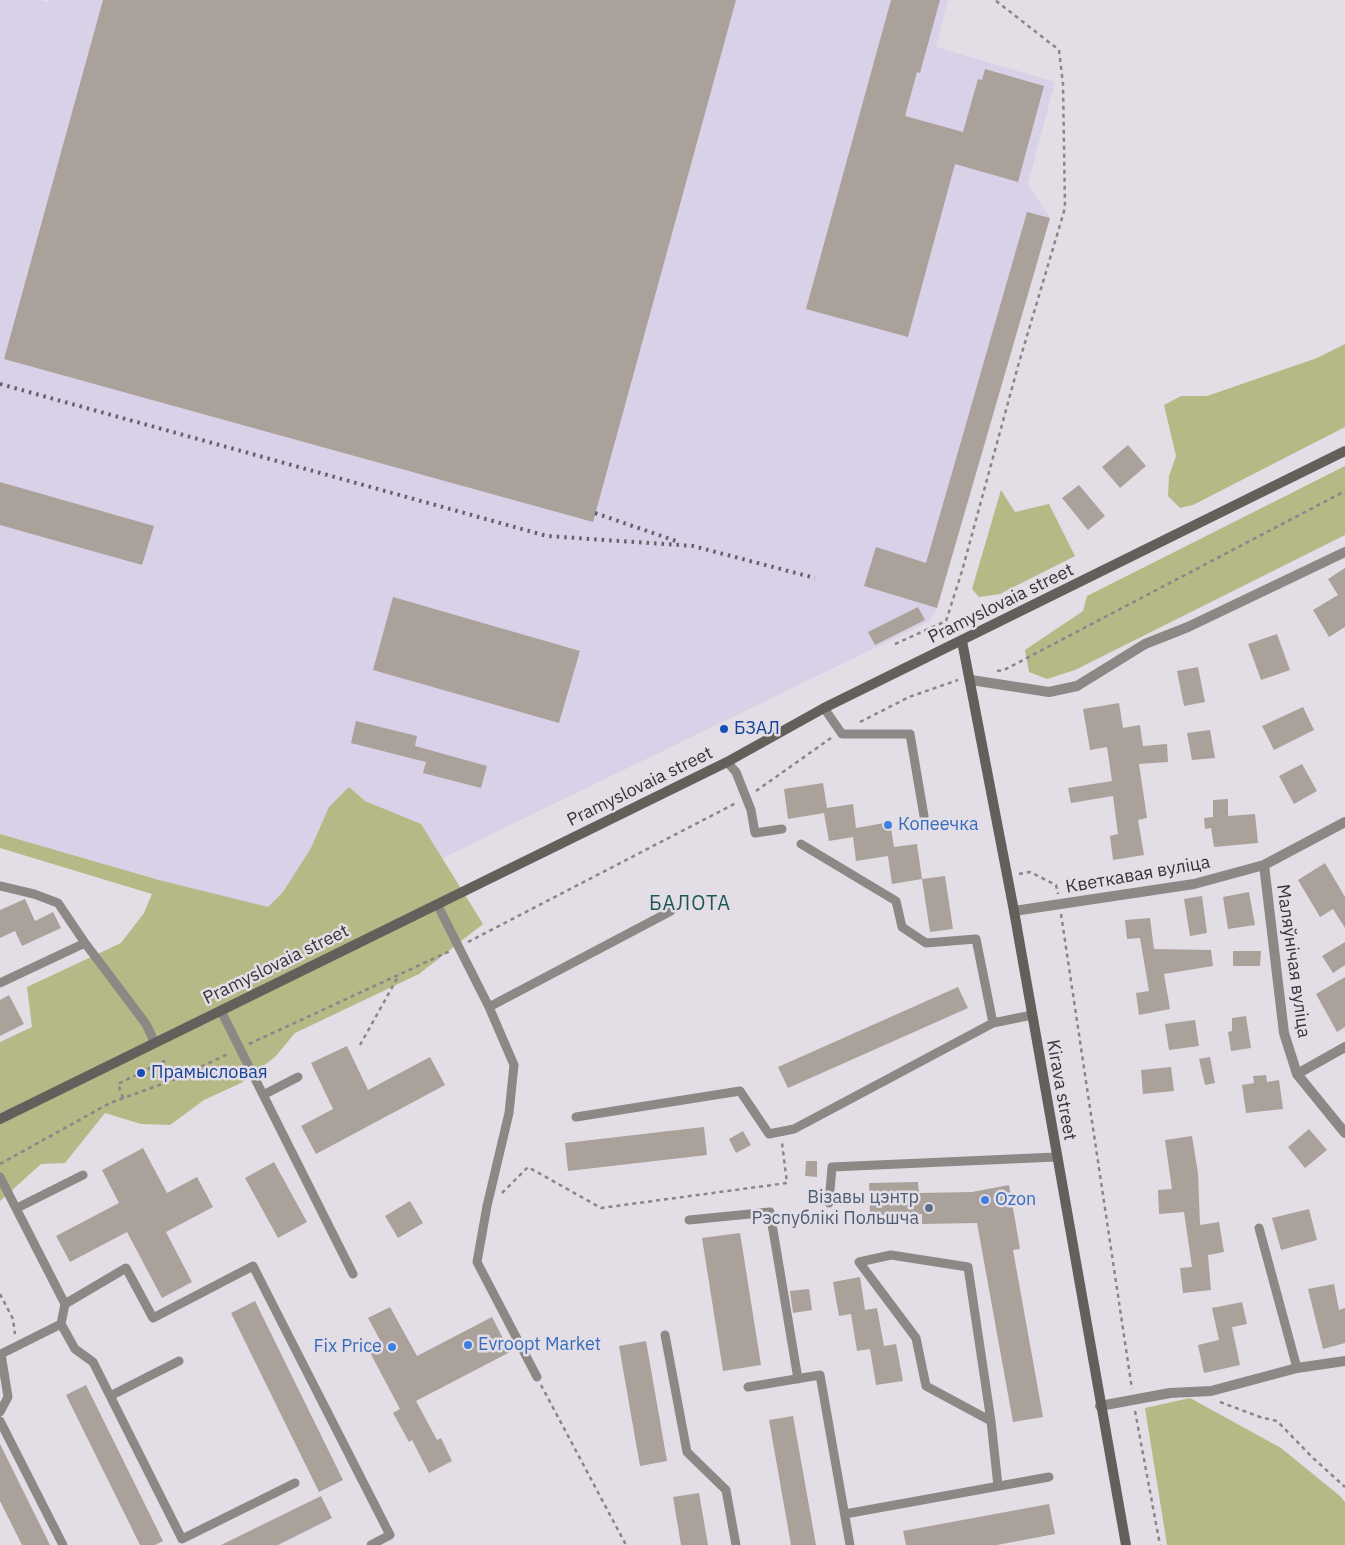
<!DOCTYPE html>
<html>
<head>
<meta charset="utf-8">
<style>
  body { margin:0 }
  canvas { display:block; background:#e3dde6 }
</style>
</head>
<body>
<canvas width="1345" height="1545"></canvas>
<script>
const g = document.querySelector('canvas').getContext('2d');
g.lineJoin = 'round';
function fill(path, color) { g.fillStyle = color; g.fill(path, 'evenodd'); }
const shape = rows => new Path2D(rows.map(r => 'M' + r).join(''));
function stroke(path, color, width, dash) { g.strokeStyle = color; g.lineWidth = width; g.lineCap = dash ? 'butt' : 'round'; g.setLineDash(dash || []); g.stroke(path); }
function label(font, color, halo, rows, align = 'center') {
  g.font = font + ' "IBM Plex Sans",sans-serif'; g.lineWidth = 5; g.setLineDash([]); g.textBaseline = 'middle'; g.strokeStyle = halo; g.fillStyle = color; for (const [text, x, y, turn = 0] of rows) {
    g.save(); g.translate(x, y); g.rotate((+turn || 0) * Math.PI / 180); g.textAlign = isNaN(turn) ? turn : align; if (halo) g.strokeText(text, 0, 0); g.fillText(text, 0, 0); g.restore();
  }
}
const industrial = shape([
  [0,0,40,0,48,2,49,0,948,0,936,47,1055,82,1028,184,1050,218,937,608,930,621,309,923,0,834]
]);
const green = shape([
  [1345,344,1345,427,1193,505,1180,508,1168,496,1169,476,1176,456,1164,405,1181,396,1207,396,1317,358],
  [1345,466,1345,535,1075,670,1047,679,1029,672,1025,650,1083,611,1087,596],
  [1001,490,1015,512,1049,504,1075,556,1000,594,979,597,972,589],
  [349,787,365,801,421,824,483,924,419,974,295,1033,275,1057,241,1083,204,1100,170,1125,141,1124,105,1113,65,1163,41,1164,0,1201,0,1042,32,1027,27,987,121,943,144,913,152,894,0,848,0,834,159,880,268,907,283,892,311,848,329,807],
  [1190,1398,1281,1448,1340,1496,1345,1502,1345,1545,1167,1545,1145,1408]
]);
const building = shape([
  [103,0,736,0,593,522,4,359],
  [891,0,940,0,920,73,917,72,905,116,963,132,978,79,982,80,985,69,1044,86,1018,182,955,164,908,337,806,309],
  [1027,212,1050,218,937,608,864,586,876,547,926,563],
  [1128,445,1146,466,1120,488,1102,467],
  [0,482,154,526,142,565,0,525],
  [1079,485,1105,516,1088,530,1062,498],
  [1345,568,1345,627,1329,637,1313,610,1338,595,1328,579],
  [393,597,580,651,559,723,373,670],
  [918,607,925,620,875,645,868,632],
  [1277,634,1290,670,1261,680,1248,644],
  [1198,667,1205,702,1184,706,1177,671],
  [1119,703,1123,728,1140,725,1143,746,1167,744,1168,762,1139,764,1147,818,1138,820,1144,855,1113,860,1110,836,1118,834,1113,796,1071,803,1068,788,1112,781,1107,747,1090,750,1083,709],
  [1303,707,1314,730,1274,750,1262,726],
  [356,721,417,736,415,746,487,766,481,788,423,773,426,762,351,743],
  [1210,730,1215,758,1192,760,1187,733],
  [1302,764,1317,791,1294,804,1279,776],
  [823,783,827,808,853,804,856,828,890,822,894,847,917,844,922,879,892,884,888,856,856,861,853,837,829,841,824,813,788,819,784,789],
  [1228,799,1228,816,1255,814,1258,843,1214,847,1211,828,1205,829,1204,818,1213,817,1213,800],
  [1325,863,1345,897,1345,928,1333,909,1320,917,1298,880],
  [945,876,953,929,930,932,922,879],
  [1249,892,1255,925,1228,929,1223,897],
  [1202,896,1207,933,1190,936,1184,899],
  [25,899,35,921,53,912,61,928,22,946,15,931,0,938,0,910],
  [1150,918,1154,949,1211,950,1213,966,1164,974,1170,1009,1139,1015,1136,993,1149,991,1140,938,1127,939,1125,920],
  [1345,942,1345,965,1333,973,1322,956],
  [1233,951,1261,951,1260,966,1233,966],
  [1345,977,1345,1027,1337,1032,1316,994],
  [958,987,968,1008,788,1088,778,1067],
  [9,995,24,1024,0,1036,0,1000],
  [1246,1016,1251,1048,1231,1051,1228,1032,1232,1031,1232,1018],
  [1195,1020,1199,1046,1169,1050,1165,1024],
  [347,1046,368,1090,430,1057,445,1085,316,1154,301,1126,333,1109,311,1063],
  [1210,1057,1215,1083,1205,1085,1199,1059],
  [1171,1067,1174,1091,1143,1094,1141,1070],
  [1266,1075,1267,1082,1279,1080,1283,1109,1246,1113,1242,1085,1254,1083,1253,1076],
  [704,1127,707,1155,568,1171,565,1143],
  [1309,1129,1327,1150,1305,1168,1288,1147],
  [743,1131,751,1145,736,1153,729,1139],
  [1192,1136,1198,1173,1200,1225,1219,1222,1224,1252,1208,1255,1211,1290,1183,1293,1180,1268,1192,1267,1184,1212,1159,1214,1158,1190,1172,1189,1165,1140],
  [143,1148,167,1193,197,1177,213,1207,166,1232,192,1282,162,1298,127,1232,70,1262,56,1236,119,1203,102,1170],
  [806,1161,817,1161,817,1177,805,1176],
  [274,1162,307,1222,278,1238,245,1178],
  [918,1182,919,1193,972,1192,1009,1185,1020,1249,1013,1250,1043,1417,1013,1422,977,1223,922,1224,922,1214,870,1215,869,1183],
  [410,1201,423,1223,398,1238,385,1216],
  [1309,1209,1317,1240,1281,1250,1272,1218],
  [740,1233,761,1365,723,1371,702,1238],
  [860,1277,865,1310,877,1308,884,1346,896,1344,903,1381,876,1385,870,1349,857,1351,851,1314,839,1316,833,1282],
  [1334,1284,1339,1310,1345,1308,1345,1343,1323,1349,1308,1289],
  [809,1289,812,1310,793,1313,790,1291],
  [255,1301,343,1480,319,1492,231,1313],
  [1242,1302,1247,1324,1232,1327,1240,1365,1204,1373,1198,1345,1219,1340,1212,1308],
  [390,1307,417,1356,492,1317,510,1352,416,1401,437,1440,441,1438,452,1461,429,1473,412,1440,409,1442,393,1413,400,1409,367,1347,380,1340,368,1318],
  [646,1341,667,1461,640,1466,619,1346],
  [86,1385,163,1541,155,1545,140,1545,66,1395],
  [793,1416,816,1545,791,1545,769,1420],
  [0,1444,50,1545,22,1545,0,1501],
  [699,1493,708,1545,681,1545,673,1497],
  [321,1496,332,1518,278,1545,221,1545],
  [1049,1504,1055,1534,997,1545,906,1545,903,1531]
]);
const path = shape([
  [895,644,946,621,962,571,1018,366,1065,208,1063,84,1059,50,995,0],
  [997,671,1004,670,1345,491],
  [860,722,909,697,958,680],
  [756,791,831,738],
  [1019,874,1030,872,1056,885,1058,894],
  [1061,914,1132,1389],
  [468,942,736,803],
  [249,1044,450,951],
  [360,1045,399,975],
  [123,1098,118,1084,164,1061,173,1080],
  [0,1164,110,1103,173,1080,230,1053],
  [502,1193,528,1167,601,1208,787,1183,782,1143],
  [0,1294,13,1319,15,1334],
  [541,1385,626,1545],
  [1220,1402,1260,1417,1277,1421,1312,1457,1345,1487],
  [1135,1411,1160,1545]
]);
const lane = shape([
  [824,708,842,734,910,734,924,816],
  [727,762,736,772,751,810,755,833,782,829],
  [801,844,896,901,902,927,926,943,976,939,993,1023],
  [0,886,34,894,58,903,85,943],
  [437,904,489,1007,514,1065,509,1113,487,1206,477,1262,537,1377],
  [0,983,85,943,146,1024,155,1043],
  [489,1007,671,911],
  [221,1011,353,1274],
  [263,1095,298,1077],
  [576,1117,740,1091,769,1134,794,1129,993,1023,1032,1015],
  [0,1177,65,1304,126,1268,153,1318,253,1266,390,1535,371,1545],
  [829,1203,832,1167,1056,1157],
  [17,1208,83,1175],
  [689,1220,770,1212,798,1379],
  [1259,1228,1297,1368],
  [65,1304,61,1324,75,1349,93,1362,182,1539,295,1483],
  [665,1335,687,1452,726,1490,736,1545],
  [748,1387,820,1375,850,1545],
  [110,1396,179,1361],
  [0,1412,8,1397,1,1354,61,1324],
  [0,1421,63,1545],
  [991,1421,926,1386,916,1338,859,1262,891,1255,968,1267,991,1421,998,1486],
  [845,1514,1049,1477]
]);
const street = shape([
  [971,680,1049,692,1077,686,1145,644,1188,627,1345,552],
  [1264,865,1284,1033,1297,1074,1345,1133],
  [1014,911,1194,884,1264,865,1345,822],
  [1297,1074,1345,1047],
  [1100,1406,1170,1393,1211,1391,1297,1368,1345,1361]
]);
const secondary = shape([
  [962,641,1014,911,1126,1545],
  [0,1119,727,762,824,708,1345,451]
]);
const rail = shape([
  [0,384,547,536,693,546,815,578],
  [595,513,679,542]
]);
const markers = [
  [724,729,5,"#1a4fb4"],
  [888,825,5,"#3f7fe0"],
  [141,1073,5,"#1a4fb4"],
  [985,1200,5,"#3f7fe0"],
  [929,1208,5,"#5c6f8a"],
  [468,1345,5,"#3f7fe0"],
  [392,1347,5,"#3f7fe0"]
];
const streetNames = [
  ["Pramyslovaia street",1001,604,-26],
  ["Pramyslovaia street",640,787,-26],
  ["Кветкавая вуліца",1138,875,-10],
  ["Маляўнічая вуліца",1293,961,82],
  ["Pramyslovaia street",276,965,-26],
  ["Kirava street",1061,1090,80]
];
const transitNames = [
  ["БЗАЛ",734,729],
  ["Прамысловая",151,1073]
];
const shopNames = [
  ["Копеечка",898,825],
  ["Ozon",995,1200],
  ["Evroopt Market",478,1345],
  ["Fix Price",382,1347,"right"]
];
const serviceNames = [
  ["Візавы цэнтр",919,1198],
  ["Рэспублікі Польшча",919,1219]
];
const quarterNames = [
  ["БАЛОТА",690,904]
];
fill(industrial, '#d9d1e7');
fill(green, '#b4b986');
fill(building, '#aaa19b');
stroke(path, '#89858b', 2.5, [4, 4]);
stroke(lane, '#8c8885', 9);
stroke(street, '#8c8885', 10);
stroke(secondary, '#655f5b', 10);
stroke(rail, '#656267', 4, [2.5, 5]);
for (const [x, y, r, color] of markers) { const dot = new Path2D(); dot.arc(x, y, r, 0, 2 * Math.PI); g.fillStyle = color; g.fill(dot); stroke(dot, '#e3dde6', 2); }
label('18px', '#363437', '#e3dde6', streetNames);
label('18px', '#164399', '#e3dde6', transitNames, 'left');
label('18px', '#366cbe', '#e3dde6', shopNames, 'left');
label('18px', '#4e5e75', '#e3dde6', serviceNames, 'right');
g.letterSpacing = '1px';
label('20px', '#1c5756', '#e3dde6', quarterNames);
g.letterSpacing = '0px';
</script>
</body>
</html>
